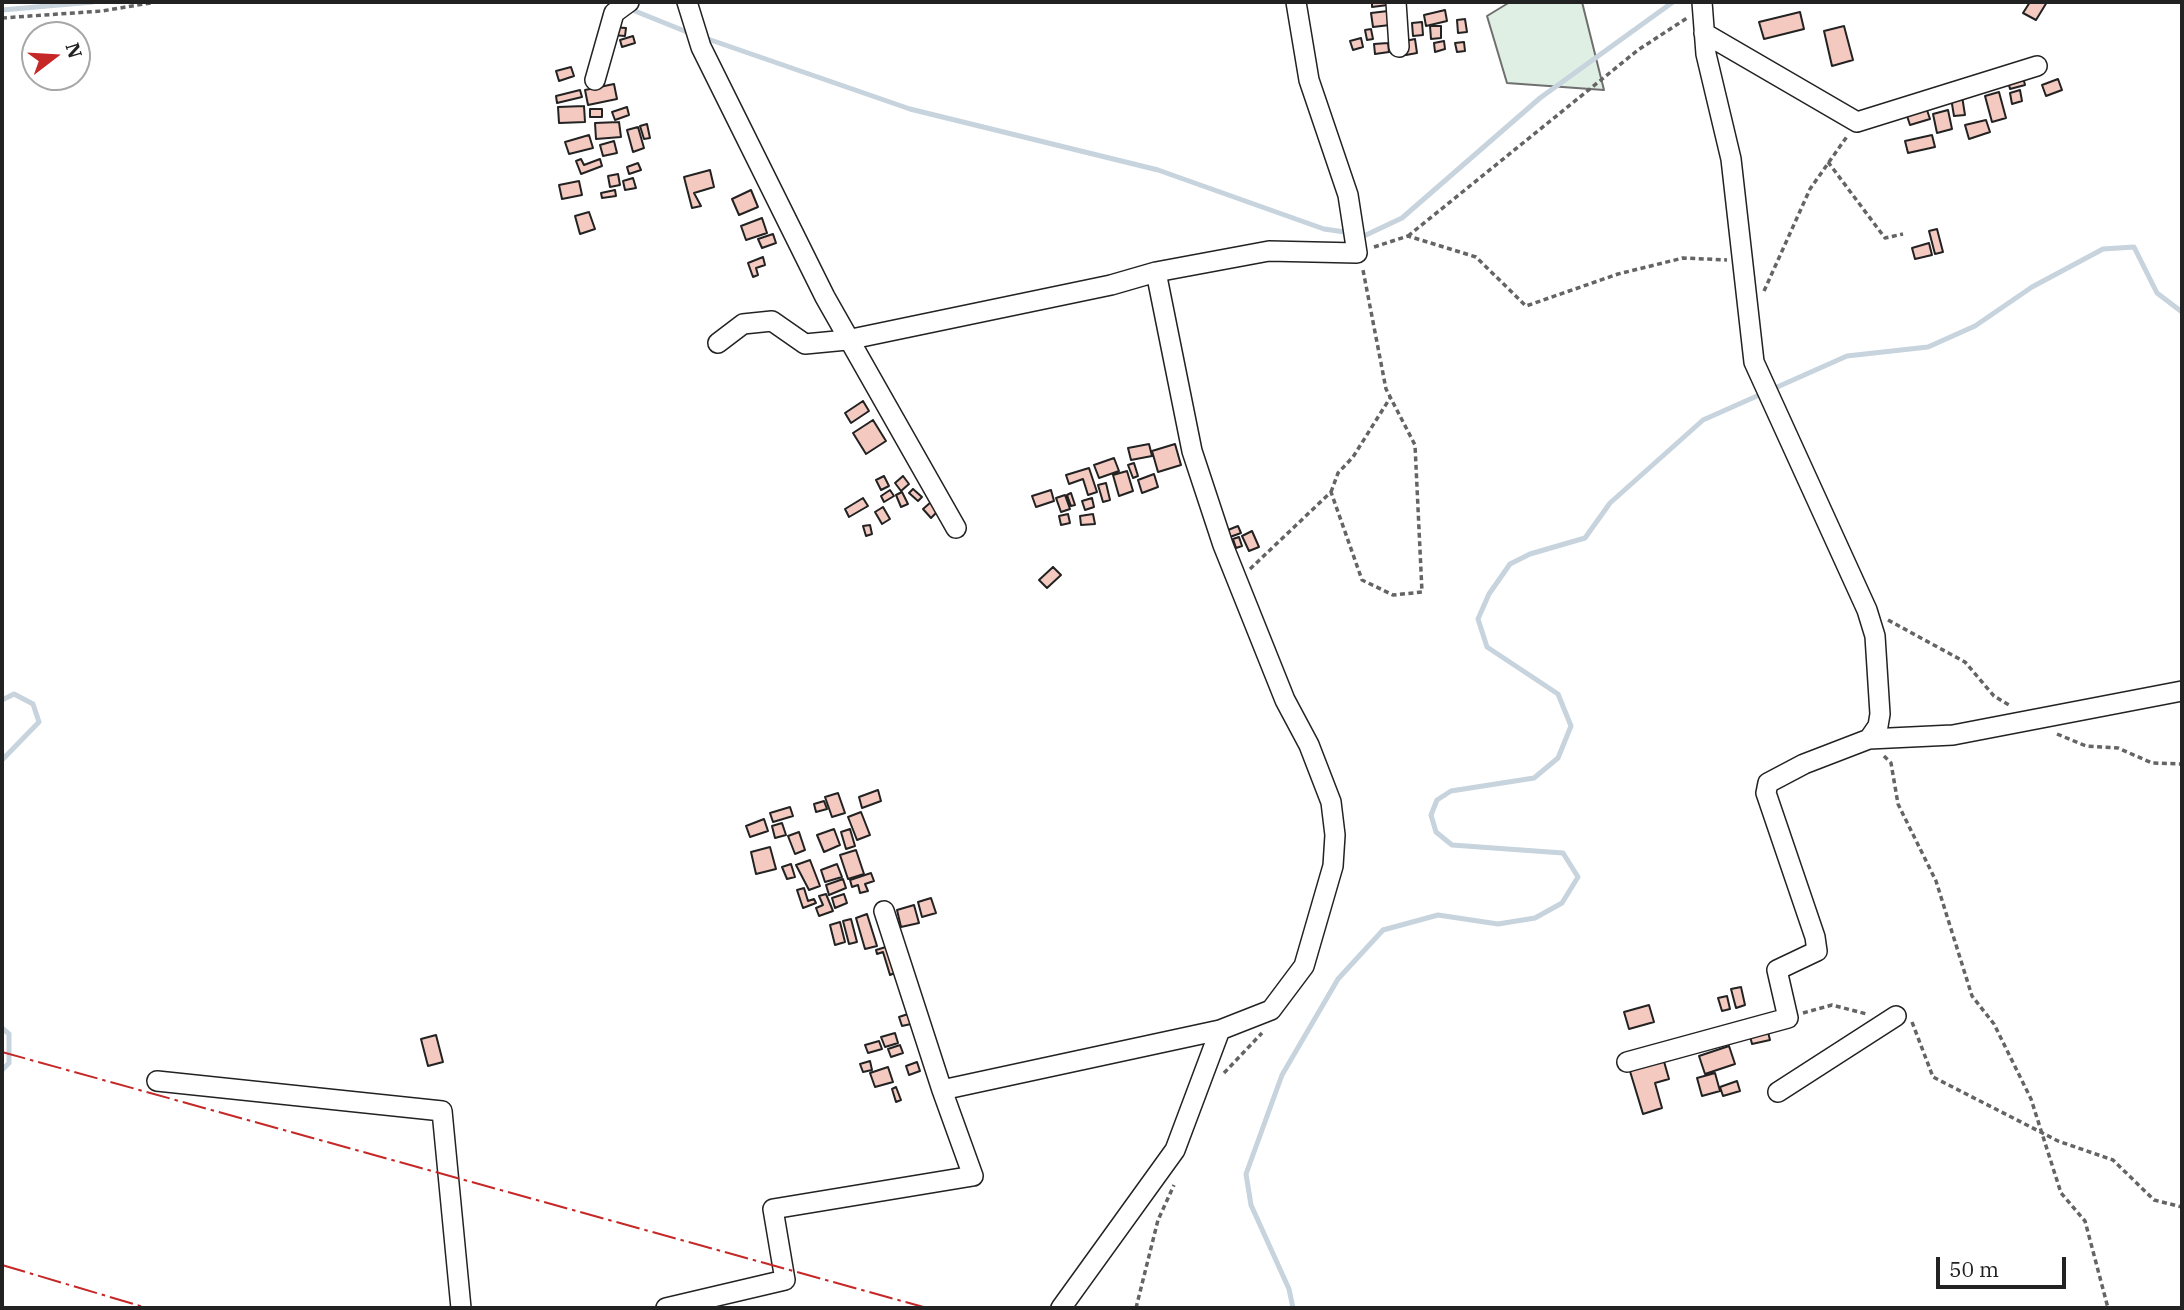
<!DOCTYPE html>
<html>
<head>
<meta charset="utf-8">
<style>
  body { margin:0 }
  #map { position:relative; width:2184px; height:1310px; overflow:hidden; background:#fff; font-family:"IBM Plex Serif",serif }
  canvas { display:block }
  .frame { position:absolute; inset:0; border:4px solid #222; pointer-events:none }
  .north { position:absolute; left:21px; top:21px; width:70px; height:70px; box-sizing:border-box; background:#fff; border:2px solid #a7a7a7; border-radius:50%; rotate:73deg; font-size:19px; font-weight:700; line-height:28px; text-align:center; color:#222 }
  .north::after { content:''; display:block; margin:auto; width:24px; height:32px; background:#c62828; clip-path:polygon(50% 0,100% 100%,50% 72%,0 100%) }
  .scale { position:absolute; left:1936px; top:1257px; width:130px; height:32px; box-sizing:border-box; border:4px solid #222; border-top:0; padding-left:9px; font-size:21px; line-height:24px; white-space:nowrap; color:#222; -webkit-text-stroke:5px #fff; paint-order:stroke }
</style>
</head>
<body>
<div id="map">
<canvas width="2184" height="1310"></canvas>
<div class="frame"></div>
<div class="north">N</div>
<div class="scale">50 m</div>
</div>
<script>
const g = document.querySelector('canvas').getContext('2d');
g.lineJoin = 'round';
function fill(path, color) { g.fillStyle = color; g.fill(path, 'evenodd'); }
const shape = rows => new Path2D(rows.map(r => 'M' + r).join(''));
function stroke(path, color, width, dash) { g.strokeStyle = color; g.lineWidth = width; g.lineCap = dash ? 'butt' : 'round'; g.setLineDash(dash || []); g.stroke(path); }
const green = shape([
  [1510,2,1582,2,1604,90,1507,83,1487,16,1510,2]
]);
const stream = shape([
  [630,9,692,34],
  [2,10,93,2],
  [705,38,910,109,1158,170,1324,229,1366,235,1402,218,1540,98,1673,2],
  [2,700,14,694,33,704,39,722,2,760],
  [2,1028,9,1034,9,1063,2,1070],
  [1293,1308,1289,1289,1251,1205,1246,1174,1282,1075,1338,979,1383,930,1438,915,1498,924,1535,918,1562,903,1578,877,1563,853,1452,845,1436,832,1431,815,1437,800,1451,791,1534,778,1558,758,1571,726,1558,694,1487,647,1478,619,1489,594,1510,564,1530,554,1585,538,1610,503,1703,420,1847,356,1928,347,1975,326,2032,287,2103,249,2134,247,2157,293,2182,312]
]);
const building = shape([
  [1372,2,1388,2,1388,5,1372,7,1372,2],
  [2030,2,2047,2,2036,20,2023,13,2030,2],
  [1445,10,1447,21,1426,26,1424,15,1445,10],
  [1388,11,1390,25,1373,27,1371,13,1388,11],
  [1800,12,1804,29,1764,39,1759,22,1800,12],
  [1465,19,1467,32,1458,33,1457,20,1465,19],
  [1422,22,1423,35,1413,36,1412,23,1422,22],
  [1430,26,1441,26,1441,38,1431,39,1430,26],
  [1844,26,1853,60,1832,66,1824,31,1844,26],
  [612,27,626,28,625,36,611,35,612,27],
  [1371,29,1373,39,1367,40,1365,30,1371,29],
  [633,36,635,43,622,47,620,40,633,36],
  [1361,38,1363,47,1353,50,1350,41,1361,38],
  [1415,39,1417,53,1406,55,1405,41,1415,39],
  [1444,41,1445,49,1435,52,1434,43,1444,41],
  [1464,42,1465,51,1457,52,1455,43,1464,42],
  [1388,43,1389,52,1375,54,1374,44,1388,43],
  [571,67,574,76,559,81,556,71,571,67],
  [2023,77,2025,85,2010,89,2008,81,2023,77],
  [2058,79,2062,90,2046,96,2042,85,2058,79],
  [614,84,617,99,588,105,585,90,614,84],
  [580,90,582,97,557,103,556,96,580,90],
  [2020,90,2022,101,2012,104,2010,93,2020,90],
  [1999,92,2006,118,1992,122,1985,96,1999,92],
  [1962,96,1965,115,1954,116,1951,98,1962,96],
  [584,106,585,122,559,123,558,107,584,106],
  [627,107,629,115,615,120,612,112,627,107],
  [1926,107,1930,119,1910,125,1906,113,1926,107],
  [590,109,602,109,602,117,590,117,590,109],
  [1948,110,1952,129,1937,133,1933,114,1948,110],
  [1986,120,1990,132,1969,139,1965,125,1986,120],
  [619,122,621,137,596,139,595,123,619,122],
  [647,124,650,138,644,139,640,126,647,124],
  [638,127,644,148,633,152,627,130,638,127],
  [589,135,593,148,569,154,565,142,589,135],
  [1932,135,1935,147,1908,153,1905,141,1932,135],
  [614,141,617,153,603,156,600,145,614,141],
  [581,159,584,165,600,159,602,166,581,174,576,161,581,159],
  [638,163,641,170,629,174,627,167,638,163],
  [710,170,714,187,694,193,701,206,692,208,684,177,710,170],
  [618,174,620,185,610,187,608,176,618,174],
  [633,178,636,188,625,190,623,181,633,178],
  [579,181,582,195,562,199,559,185,579,181],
  [615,190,616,196,602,198,601,193,615,190],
  [751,190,758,207,739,215,732,199,751,190],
  [589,212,595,229,580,234,575,216,589,212],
  [762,218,767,233,746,240,741,226,762,218],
  [1937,229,1943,252,1935,254,1929,231,1937,229],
  [773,234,776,243,762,248,758,239,773,234],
  [1929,243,1932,255,1915,259,1912,248,1929,243],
  [763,257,765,265,756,268,758,275,753,277,748,263,763,257],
  [863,401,869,411,851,423,845,413,863,401],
  [873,420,886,441,866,454,853,433,873,420],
  [1149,444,1152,456,1131,460,1128,448,1149,444],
  [1175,444,1181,465,1158,472,1152,451,1175,444],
  [1114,458,1119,471,1099,478,1094,465,1114,458],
  [1134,463,1138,476,1133,478,1128,465,1134,463],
  [1089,468,1097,492,1088,495,1083,479,1069,484,1066,475,1089,468],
  [1127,471,1133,491,1119,496,1113,475,1127,471],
  [1154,474,1158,487,1142,493,1138,480,1154,474],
  [884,476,889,486,881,490,876,480,884,476],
  [903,476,909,484,901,491,895,483,903,476],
  [1106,483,1110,500,1103,502,1098,485,1106,483],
  [913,489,922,497,918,501,909,493,913,489],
  [890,490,894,496,884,502,881,496,890,490],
  [1051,490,1054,501,1036,507,1032,496,1051,490],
  [902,492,908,504,901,507,896,495,902,492],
  [1071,493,1075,505,1071,506,1067,495,1071,493],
  [1065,495,1070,509,1061,512,1056,498,1065,495],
  [863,498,868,506,849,517,845,509,863,498],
  [1092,498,1094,507,1085,510,1082,501,1092,498],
  [931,502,939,510,931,518,923,509,931,502],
  [883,507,890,519,882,524,875,512,883,507],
  [1068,514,1070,523,1061,525,1059,516,1068,514],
  [1093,514,1095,524,1081,525,1080,516,1093,514],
  [870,525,872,534,866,536,863,526,870,525],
  [1238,526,1241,533,1230,537,1228,530,1238,526],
  [1252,531,1259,547,1249,551,1242,536,1252,531],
  [1239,537,1242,546,1236,548,1233,539,1239,537],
  [1053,567,1061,575,1047,588,1039,580,1053,567],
  [878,790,881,801,862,808,859,797,878,790],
  [838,793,845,813,832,817,825,797,838,793],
  [824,801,827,809,816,812,814,804,824,801],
  [790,807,793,816,773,822,770,813,790,807],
  [861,812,870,835,857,840,848,817,861,812],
  [764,819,768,831,750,837,746,826,764,819],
  [782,823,786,835,775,838,772,826,782,823],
  [834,829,840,845,824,852,817,835,834,829],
  [850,829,855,846,846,849,841,832,850,829],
  [799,832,805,850,795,854,788,836,799,832],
  [770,847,776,869,756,874,751,852,770,847],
  [856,850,864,874,848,879,840,855,856,850],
  [810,860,820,886,809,890,796,865,810,860],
  [791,864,795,877,787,879,782,867,791,864],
  [837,864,842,877,825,882,821,870,837,864],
  [871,873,874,881,865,884,868,891,860,893,858,885,852,887,850,880,871,873],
  [843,879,846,888,829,895,826,885,843,879],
  [804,888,808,901,814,899,816,903,803,908,797,890,804,888],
  [826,894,833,911,819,916,816,908,823,905,819,896,826,894],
  [844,894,847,903,835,908,832,898,844,894],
  [931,898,936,913,922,917,918,902,931,898],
  [914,905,919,923,901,927,897,910,914,905],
  [867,914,877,946,865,949,856,918,867,914],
  [851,919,857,942,849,944,843,921,851,919],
  [840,922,845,942,835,945,830,925,840,922],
  [889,946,897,972,890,975,883,952,877,954,876,950,889,946],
  [1741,987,1745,1005,1736,1008,1731,989,1741,987],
  [1727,996,1730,1009,1722,1011,1718,998,1727,996],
  [1649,1005,1654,1022,1629,1029,1624,1012,1649,1005],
  [908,1014,911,1024,902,1026,899,1017,908,1014],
  [1767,1028,1770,1040,1752,1044,1749,1032,1767,1028],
  [895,1033,898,1043,885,1047,881,1037,895,1033],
  [436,1035,443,1062,428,1066,421,1039,436,1035],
  [879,1041,882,1049,868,1053,865,1045,879,1041],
  [900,1045,903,1053,891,1057,888,1049,900,1045],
  [1729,1046,1735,1064,1705,1074,1699,1056,1729,1046],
  [1663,1058,1669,1079,1655,1083,1662,1108,1643,1114,1629,1068,1663,1058],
  [870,1061,872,1070,863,1072,860,1064,870,1061],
  [917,1062,920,1071,909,1075,906,1066,917,1062],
  [888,1067,893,1082,875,1087,870,1073,888,1067],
  [1715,1073,1720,1091,1702,1096,1697,1078,1715,1073],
  [1737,1081,1740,1091,1723,1096,1720,1087,1737,1081],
  [896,1087,901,1100,896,1102,892,1089,896,1087]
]);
const path = shape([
  [2,18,102,11,156,2],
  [1828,162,1885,238,1903,234],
  [1408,236,1638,50,1687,18],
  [1374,247,1408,236,1476,257,1526,306,1618,274,1683,258,1727,260],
  [1764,291,1810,189,1848,135],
  [1331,492,1338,473,1353,457,1390,398],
  [1250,569,1331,492,1362,580,1393,595,1422,592,1415,445,1386,389,1363,270],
  [1888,620,1965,662,1994,696,2009,705],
  [2057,734,2086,746,2118,748,2152,763,2182,764],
  [1884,756,1891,763,1898,804,1936,881,1972,996,1994,1024,2031,1099,2061,1193,2085,1221,2108,1308],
  [1803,1013,1832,1005,1867,1014],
  [1912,1022,1933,1077,2058,1141,2113,1160,2154,1200,2182,1207],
  [1224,1073,1262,1033],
  [1136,1308,1158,1220,1174,1185]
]);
const minor = shape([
  [687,2,701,47,825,297,956,528],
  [1396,2,1399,47],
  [1704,33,1857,122,2037,66],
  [595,80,614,13,629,2],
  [718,343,743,324,772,321,805,344,847,340,1111,285,1156,272,1269,251,1357,253,1348,195,1309,80,1296,2],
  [1869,739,1953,735,2182,691],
  [884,911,942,1090],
  [1627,1062,1788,1018,1777,970,1817,951,1815,937,1766,793,1768,783,1804,764,1869,739,1878,726,1880,714,1875,636,1867,610,1754,362,1731,159,1706,54,1702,2],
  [157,1081,442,1111,461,1308],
  [1778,1092,1896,1016],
  [666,1308,785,1280,773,1209,973,1176,942,1090,1220,1030,1271,1010,1304,966,1333,866,1335,835,1331,802,1309,745,1285,700,1223,545,1192,451,1156,272],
  [1061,1308,1175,1150,1220,1030]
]);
const power = shape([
  [2,1052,927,1308],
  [2,1265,147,1308]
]);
fill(green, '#e0efe3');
stroke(green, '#6f6f6f', 2);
stroke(stream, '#c7d3dd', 5);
fill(building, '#f3c9c0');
stroke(building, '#222', 2);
stroke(minor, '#222', 22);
stroke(path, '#646464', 3.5, [5, 3.5]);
stroke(minor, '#fff', 19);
stroke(power, '#c62828', 2, [24, 5, 3.5, 5]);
</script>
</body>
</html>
